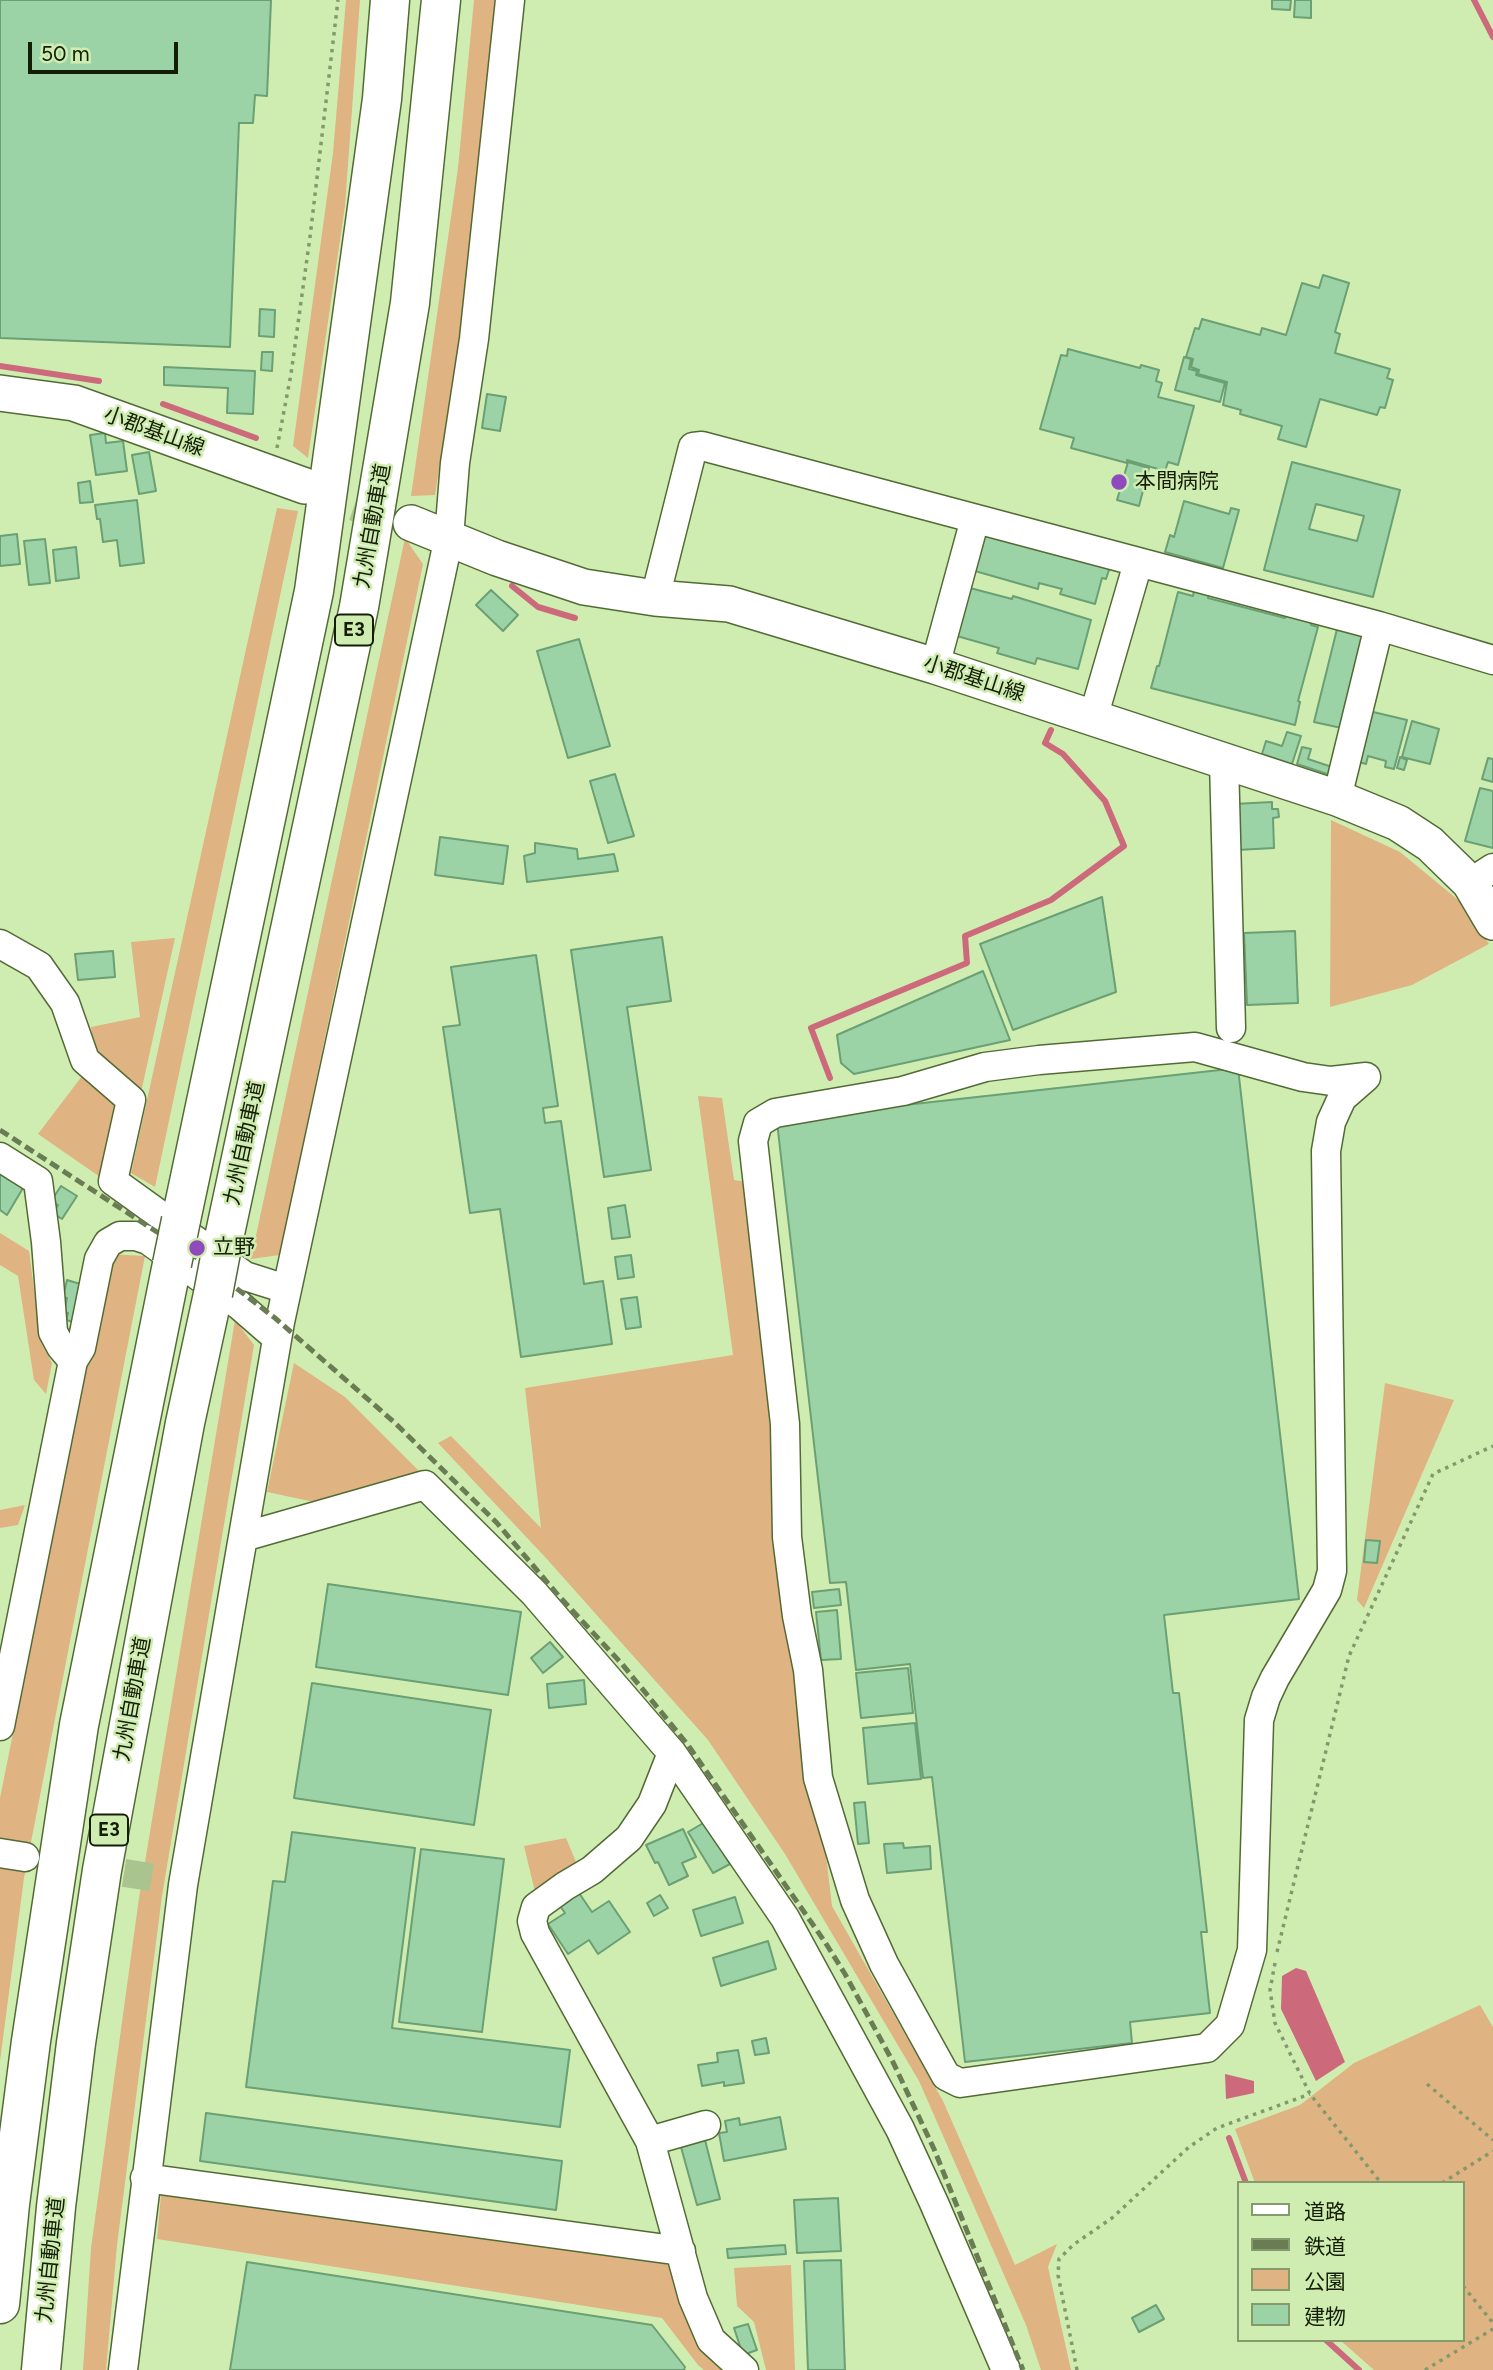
<!DOCTYPE html>
<html>
<head>
<meta charset="utf-8">
<style>
  body { margin:0 }
  #map { position:relative; width:1493px; height:2370px; overflow:hidden; background:#d0edb1; font-family:Figtree,"Noto Sans JP",sans-serif }
  canvas { display:block }
  .legend { position:absolute; left:1237px; top:2181px; width:228px; height:161px; box-sizing:border-box; background:#d0edb1; border:2px solid #859a6d; margin:0; padding:9px 12px; list-style:none; font-size:21px; color:#141e07 }
  .legend li { display:flex; align-items:center; gap:14px; height:35px }
  .legend b { width:35px; border:2px solid #859a6d }
  .scale { position:absolute; left:28px; top:42px; width:150px; height:32px; box-sizing:border-box; border:4px solid #141e07; border-top:0; padding-left:9px; font-size:21px; line-height:24px; white-space:nowrap; color:#141e07; -webkit-text-stroke:5px #d0edb1; paint-order:stroke }
</style>
</head>
<body>
<div id="map">
<canvas width="1493" height="2370"></canvas>
<ul class="legend">
<li><b style="height:9px;background:#fff"></b>道路</li>
<li><b style="height:9px;background:#6a7c54"></b>鉄道</li>
<li><b style="height:19px;background:#e0b382"></b>公園</li>
<li><b style="height:19px;background:#9cd3a6"></b>建物</li>
</ul>
<div class="scale">50 m</div>
</div>
<script>
const g = document.querySelector('canvas').getContext('2d');
g.lineJoin = 'round';
function fill(path, color) { g.fillStyle = color; g.fill(path, 'evenodd'); }
const shape = rows => new Path2D(rows.map(r => 'M' + r).join(''));
function stroke(path, color, width, dash) { g.strokeStyle = color; g.lineWidth = width; g.lineCap = dash ? 'butt' : 'round'; g.setLineDash(dash || []); g.stroke(path); }
function label(font, color, halo, rows, align = 'center') {
  g.font = font + ' Figtree,"Noto Sans JP",sans-serif'; g.lineWidth = 5; g.setLineDash([]); g.textBaseline = 'middle'; g.strokeStyle = halo; g.fillStyle = color; for (const [text, x, y, turn = 0] of rows) {
    g.save(); g.translate(x, y); g.rotate((+turn || 0) * Math.PI / 180); g.textAlign = isNaN(turn) ? turn : align; if (halo) g.strokeText(text, 0, 0); g.fillText(text, 0, 0); g.restore();
  }
}
const green = shape([
  [346,0,360,0,345,206,308,458,293,446,333,153],
  [474,0,498,0,484,181,435,495,411,496,458,168],
  [277,508,298,511,155,1187,131,1173],
  [405,538,423,564,280,1255,251,1259],
  [1331,820,1400,852,1462,903,1489,944,1412,985,1330,1007],
  [175,938,140,1097,103,1179,38,1134,95,1059,91,1027,140,1017,131,942],
  [698,1096,722,1098,734,1180,747,1182,832,1906,943,2101,1015,2265,1057,2244,1048,2267,1071,2370,1041,2370,1026,2325,919,2081,785,1854,708,1740,545,1557,438,1443,451,1436,541,1528,525,1388,733,1355],
  [0,1233,29,1251,41,1343,52,1363,46,1394,34,1380,18,1276,0,1265],
  [109,1254,145,1256,24,1878,0,2061,0,1798],
  [235,1320,254,1345,162,1896,117,2245,106,2370,83,2370,91,2248,139,1898],
  [294,1363,345,1397,422,1474,319,1503,267,1492],
  [1385,1383,1454,1400,1364,1608,1357,1600],
  [25,1505,18,1525,0,1528,0,1510],
  [566,1838,579,1869,536,1896,524,1846],
  [1480,2005,1493,2027,1493,2370,1374,2370,1340,2340,1463,2340,1463,2183,1255,2183,1235,2129,1300,2105,1354,2063],
  [170,2190,663,2262,677,2272,730,2370,704,2370,698,2365,662,2318,157,2239,161,2195],
  [791,2265,795,2370,766,2370,754,2322,737,2306,734,2268]
]);
const water = shape([
  [1296,1968,1306,1971,1345,2062,1316,2081,1281,2009,1282,1976],
  [1225,2074,1254,2081,1254,2093,1226,2099]
]);
const stream = shape([
  [1474,0,1493,37],
  [0,366,99,381],
  [163,404,256,438],
  [512,586,538,607,575,618],
  [830,1078,811,1028,967,963,965,936,1051,900,1124,846,1105,801,1063,754,1045,743,1051,730],
  [1229,2138,1246,2183],
  [1326,2340,1359,2370]
]);
const building = shape([
  [0,0,271,0,267,96,255,95,253,123,239,123,230,347,0,338,0,0],
  [1272,0,1291,0,1290,10,1272,9,1272,0],
  [1295,0,1311,0,1311,18,1294,17,1295,0],
  [1323,275,1349,283,1335,332,1340,334,1335,353,1390,369,1387,378,1393,380,1385,408,1380,407,1377,415,1320,399,1306,447,1278,439,1282,426,1240,414,1241,410,1223,405,1227,382,1198,374,1199,370,1191,367,1193,359,1186,357,1195,328,1199,329,1202,319,1260,335,1262,328,1286,335,1302,283,1319,288,1323,275],
  [260,309,275,310,274,337,259,336,260,309],
  [1068,349,1140,368,1141,365,1159,370,1156,381,1162,383,1158,397,1194,406,1178,465,1168,462,1165,471,1127,460,1127,463,1071,448,1074,438,1040,429,1061,355,1067,356,1068,349],
  [262,352,273,352,272,371,261,370,262,352],
  [1184,357,1191,359,1189,369,1197,371,1196,375,1225,383,1220,402,1175,390,1184,357],
  [164,367,255,371,253,414,227,413,228,388,164,385,164,367],
  [487,394,506,397,500,431,482,428,487,394],
  [105,433,106,443,123,441,127,471,96,475,90,435,105,433],
  [149,452,156,491,139,494,132,455,149,452],
  [1128,462,1149,468,1139,506,1117,500,1128,462],
  [1292,462,1400,490,1373,597,1264,570,1292,462],
  [1316,504,1364,516,1357,541,1309,529,1316,504],
  [90,481,93,502,80,503,78,483,90,481],
  [137,500,144,563,120,566,117,540,103,542,100,519,97,519,95,505,137,500],
  [1184,501,1229,514,1231,508,1239,510,1223,568,1165,552,1170,535,1174,537,1184,501],
  [983,529,1111,564,1106,579,1102,578,1095,604,1060,594,1062,589,1039,583,1038,589,975,571,981,549,978,548,983,529],
  [17,534,20,564,0,566,0,536,17,534],
  [45,539,50,583,29,585,24,541,45,539],
  [76,547,79,578,56,581,53,550,76,547],
  [1195,585,1210,590,1208,598,1285,618,1287,613,1314,616,1311,625,1318,627,1298,701,1300,702,1295,725,1151,688,1157,666,1159,666,1178,592,1193,596,1195,585],
  [970,588,1012,599,1013,596,1091,620,1078,669,1037,658,1035,664,997,653,999,648,957,636,970,588],
  [491,590,518,615,503,631,476,605,491,590],
  [1338,625,1370,632,1346,729,1314,722,1338,625],
  [579,639,610,746,568,758,537,651,579,639],
  [1369,711,1407,720,1394,769,1385,767,1386,761,1368,756,1366,764,1355,761,1369,711],
  [1412,721,1439,729,1430,764,1402,757,1412,721],
  [1287,732,1301,736,1292,764,1262,754,1266,741,1282,746,1287,732],
  [1302,747,1311,749,1308,759,1335,768,1333,776,1297,764,1302,747],
  [1400,757,1407,760,1404,770,1397,768,1400,757],
  [1488,758,1493,759,1493,782,1482,779,1488,758],
  [615,774,634,836,608,843,590,781,615,774],
  [1480,788,1493,791,1493,848,1465,841,1480,788],
  [1272,802,1272,809,1278,809,1279,817,1273,818,1274,848,1237,850,1234,804,1272,802],
  [440,837,508,846,503,884,435,875,440,837],
  [535,843,577,849,578,859,614,854,618,871,527,882,524,856,535,853,535,843],
  [1102,897,1116,992,1013,1030,980,944,1102,897],
  [1295,931,1298,1003,1247,1005,1244,933,1295,931],
  [662,937,671,1001,627,1007,651,1170,604,1177,571,950,662,937],
  [113,951,115,977,78,980,75,954,113,951],
  [536,955,558,1106,543,1108,545,1123,561,1121,584,1284,603,1281,612,1344,521,1357,500,1209,470,1213,443,1027,460,1025,451,967,536,955],
  [983,971,1010,1040,854,1074,841,1063,837,1035,983,971],
  [1238,1068,1299,1599,1164,1615,1173,1693,1179,1693,1207,1932,1201,1932,1210,2013,1130,2022,1132,2043,965,2062,932,1777,923,1778,910,1664,856,1670,846,1582,830,1583,777,1122,833,1113,1238,1068],
  [0,1174,23,1188,7,1215,0,1210,0,1174],
  [61,1186,77,1196,62,1219,53,1213,58,1205,51,1201,61,1186],
  [625,1205,630,1237,612,1239,608,1208,625,1205],
  [631,1255,634,1277,618,1279,615,1257,631,1255],
  [67,1280,87,1286,77,1323,66,1320,68,1313,64,1312,67,1298,63,1297,67,1280],
  [637,1297,641,1327,626,1329,621,1299,637,1297],
  [1366,1540,1380,1541,1377,1563,1364,1562,1366,1540],
  [328,1584,521,1612,508,1695,316,1667,328,1584],
  [839,1589,841,1605,814,1608,812,1592,839,1589],
  [837,1610,841,1659,821,1660,816,1612,837,1610],
  [550,1642,563,1657,543,1673,531,1658,550,1642],
  [908,1668,913,1713,861,1718,856,1673,908,1668],
  [584,1680,586,1704,549,1708,547,1684,584,1680],
  [312,1683,491,1710,474,1825,294,1798,312,1683],
  [915,1723,921,1779,868,1784,863,1728,915,1723],
  [865,1802,869,1843,858,1844,854,1803,865,1802],
  [705,1822,730,1864,713,1873,688,1832,705,1822],
  [683,1829,696,1857,682,1863,688,1876,669,1885,658,1862,655,1863,646,1845,683,1829],
  [292,1832,415,1848,392,2028,570,2050,560,2127,246,2087,273,1881,285,1882,292,1832],
  [903,1843,904,1848,930,1846,931,1869,887,1873,884,1844,903,1843],
  [421,1849,504,1859,482,2032,399,2022,421,1849],
  [579,1893,592,1912,609,1901,630,1932,598,1954,589,1940,568,1954,548,1924,565,1913,560,1906,579,1893],
  [660,1895,668,1908,654,1916,647,1903,660,1895],
  [735,1897,743,1923,701,1936,693,1910,735,1897],
  [768,1941,776,1969,721,1986,713,1958,768,1941],
  [766,2038,769,2053,755,2055,752,2041,766,2038],
  [738,2050,744,2083,724,2086,724,2082,702,2086,698,2065,718,2062,717,2053,738,2050],
  [206,2113,562,2161,556,2210,200,2161,206,2113],
  [780,2117,786,2149,724,2161,719,2133,727,2132,725,2121,739,2118,740,2125,780,2117],
  [705,2140,720,2199,697,2205,681,2147,705,2140],
  [838,2198,841,2251,797,2253,794,2200,838,2198],
  [785,2245,786,2254,728,2258,727,2249,785,2245],
  [841,2260,845,2370,808,2370,804,2261,841,2260],
  [247,2262,652,2325,685,2367,684,2370,230,2370,247,2262],
  [1156,2305,1164,2319,1139,2332,1132,2318,1156,2305],
  [748,2324,757,2350,743,2355,734,2328,748,2324]
]);
const minorTunnel = shape([
  [41,1860,163,1879]
]);
const majorTunnel = shape([
  [305,486,411,523]
]);
const path = shape([
  [277,448,291,374,310,237,338,0],
  [1277,1952,1349,1656,1433,1474,1493,1446],
  [1275,1963,1270,1990,1275,2023,1310,2094,1381,2183],
  [1427,2084,1493,2140],
  [1442,2183,1493,2151],
  [1463,2286,1493,2323],
  [1077,2370,1058,2275,1059,2259,1073,2245,1112,2218,1189,2147,1217,2128,1310,2094],
  [1425,2370,1493,2329]
]);
const minor = shape([
  [655,598,693,447,702,446,1379,626,1493,660],
  [935,666,975,519],
  [1093,718,1138,563],
  [1224,761,1231,1028],
  [1337,798,1379,626],
  [1470,883,1493,868],
  [0,944,39,966,65,1003,85,1060,131,1100,113,1181,245,1276,286,1289],
  [1195,1047,1303,1077,1331,1081,1366,1077,1342,1098,1331,1122,1326,1151,1332,1571,1327,1590,1275,1678,1266,1697,1259,1720,1252,1950,1230,2025,1207,2048,960,2083,946,2076,884,1964,855,1900,818,1778,808,1670,797,1616,787,1537,785,1424,753,1141,758,1123,775,1113,903,1091,985,1067,1039,1060,1195,1047],
  [0,1157,38,1181,46,1242,53,1332,61,1347,73,1361,0,1726],
  [73,1361,81,1348,99,1259,108,1243,120,1236,136,1236,148,1240,239,1305,277,1338],
  [243,1537,425,1485,534,1593,672,1753,785,1918,900,2129,934,2203,1006,2370],
  [672,1753,652,1804,629,1838,592,1870,565,1886,536,1907,532,1921,535,1933,650,2141,693,2298,711,2340,744,2370],
  [0,1853,25,1857],
  [650,2141,706,2125],
  [145,2178,681,2251],
  [123,2370,183,1885,280,1322,449,537,455,463,474,339,510,0]
]);
const major = shape([
  [0,393,74,403,305,486],
  [411,523,497,558,584,587,655,598,729,604,935,666,1337,798,1398,823,1430,844,1470,883,1493,922]
]);
const highway = shape([
  [181,1220,314,591,382,99,390,0],
  [221,1252,359,607,410,303,441,0],
  [0,2304,10,2204,31,2041,79,1725,172,1264],
  [41,2370,56,2207,76,2043,102,1870,185,1423,213,1294]
]);
const rail = shape([
  [0,1130,197,1258,275,1318,394,1422,497,1523,558,1595,622,1664,688,1745,825,1942,845,1974,892,2060,934,2149,1023,2370]
]);
const highwayBridge = shape([
  [172,1264,181,1220],
  [213,1294,221,1252]
]);
const markers = [
  [1119,482,9,"#8f4abe"],
  [197,1248,9,"#8f4abe"]
];
const shields = [
  [354,630,38],
  [109,1830,38]
];
const shieldNames = [
  ["E3",354,630],
  ["E3",109,1830]
];
const streetNames = [
  ["小郡基山線",154,432,20],
  ["九州自動車道",373,526,-80],
  ["小郡基山線",974,679,18],
  ["九州自動車道",245,1143,-78],
  ["九州自動車道",133,1699,-80],
  ["九州自動車道",51,2260,-84]
];
const poiNames = [
  ["本間病院",1135,482],
  ["立野",213,1248]
];
fill(green, '#e0b382');
fill(water, '#cc697b');
stroke(stream, '#cc697b', 6);
fill(building, '#9cd3a6');
stroke(building, '#6b9f74', 2);
stroke(minorTunnel, '#aac48f', 28, [28, 14]);
stroke(majorTunnel, '#aac48f', 35, [35, 18]);
stroke(minor, '#526b35', 31);
stroke(major, '#526b35', 38);
stroke(highway, '#526b35', 41);
stroke(path, '#83996c', 3.5, [3.5, 5]);
stroke(minor, '#fff', 28);
stroke(major, '#fff', 35);
stroke(highway, '#fff', 38);
stroke(rail, '#6a7c54', 5, [10, 5]);
stroke(highwayBridge, '#526b35', 41, []);
stroke(highwayBridge, '#fff', 38);
for (const [x, y, r, color] of markers) { const dot = new Path2D(); dot.arc(x, y, r, 0, 2 * Math.PI); g.fillStyle = color; g.fill(dot); stroke(dot, '#d0edb1', 2.5); }
for (const [x, y, w] of shields) { const box = new Path2D(); box.roundRect(x - w / 2, y - 15.5, w, 31, 5); g.fillStyle = '#d0edb1'; g.fill(box); stroke(box, '#141e07', 2); }
label('bold 19px', '#141e07', null, shieldNames);
label('21px', '#141e07', '#d0edb1', streetNames);
label('21px', '#141e07', '#d0edb1', poiNames, 'left');
</script>
</body>
</html>
